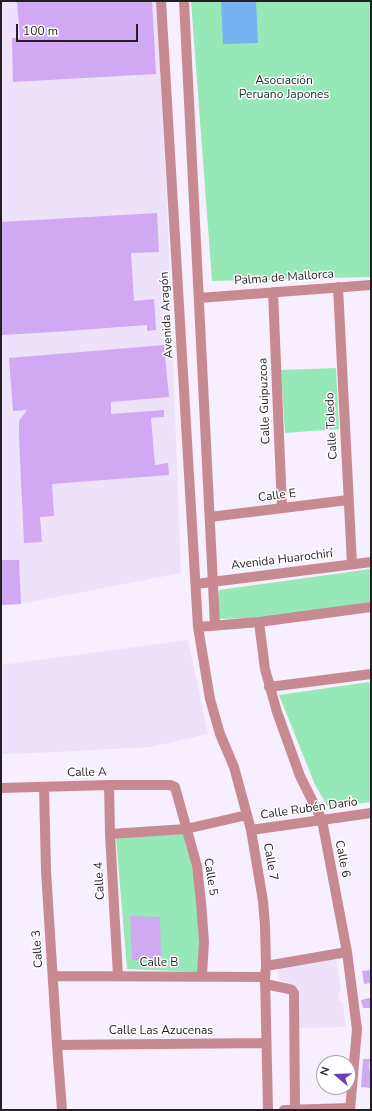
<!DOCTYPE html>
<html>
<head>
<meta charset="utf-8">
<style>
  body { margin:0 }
  #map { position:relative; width:372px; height:1111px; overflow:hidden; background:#f7effe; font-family:"Nunito Sans",sans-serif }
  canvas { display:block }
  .frame { position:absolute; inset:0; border:2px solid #211e24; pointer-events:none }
  .north { position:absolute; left:316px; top:1055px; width:40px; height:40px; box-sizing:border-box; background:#fff; border:1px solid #a6a5a7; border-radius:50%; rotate:289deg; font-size:11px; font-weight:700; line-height:16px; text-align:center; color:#211e24 }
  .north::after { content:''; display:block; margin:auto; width:14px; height:18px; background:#6e3eb5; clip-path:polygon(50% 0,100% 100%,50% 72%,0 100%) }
  .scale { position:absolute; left:16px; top:24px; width:122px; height:18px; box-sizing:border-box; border:2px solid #211e24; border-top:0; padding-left:5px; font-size:12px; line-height:14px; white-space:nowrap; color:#211e24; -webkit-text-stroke:3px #fff; paint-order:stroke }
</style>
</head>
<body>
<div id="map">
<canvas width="372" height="1111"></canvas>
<div class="frame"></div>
<div class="north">N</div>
<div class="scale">100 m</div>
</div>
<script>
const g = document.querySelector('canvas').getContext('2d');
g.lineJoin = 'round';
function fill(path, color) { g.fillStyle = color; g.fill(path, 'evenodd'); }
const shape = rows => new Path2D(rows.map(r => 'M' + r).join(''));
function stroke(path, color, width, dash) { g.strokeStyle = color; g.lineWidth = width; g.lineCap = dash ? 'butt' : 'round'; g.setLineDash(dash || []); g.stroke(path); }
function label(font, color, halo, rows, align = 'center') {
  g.font = font + ' "Nunito Sans",sans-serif'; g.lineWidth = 3; g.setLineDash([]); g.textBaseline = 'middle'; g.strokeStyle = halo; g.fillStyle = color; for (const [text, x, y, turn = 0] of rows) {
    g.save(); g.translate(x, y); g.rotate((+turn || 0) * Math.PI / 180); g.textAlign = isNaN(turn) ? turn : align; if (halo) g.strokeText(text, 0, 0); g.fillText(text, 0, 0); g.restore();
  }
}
const built = shape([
  [1,1,157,1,167,204,181,573,21,604,1,605],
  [188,640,208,734,151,747,35,753,1,754,1,665],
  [336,956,341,991,338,994,339,1001,343,1003,346,1027,299,1028,300,993,296,986,279,980,278,967]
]);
const green = shape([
  [191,1,371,1,371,277,212,281],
  [336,368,339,429,285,433,281,370],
  [371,569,371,602,261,618,217,619,219,590],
  [369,682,371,692,371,802,328,807,315,785,279,695],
  [184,831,191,861,198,906,200,972,127,969,116,838]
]);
const water = shape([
  [221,1,256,1,258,43,223,44]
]);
const building = shape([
  [17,1,152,1,156,74,13,82,12,38,20,38],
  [157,213,159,252,131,253,134,301,154,299,156,330,147,331,147,325,54,332,1,335,1,222],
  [164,345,169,397,111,402,111,414,164,410,164,417,151,418,155,465,168,463,169,475,52,484,54,516,40,517,42,542,24,543,19,438,19,421,27,410,13,411,9,358],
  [1,560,19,560,21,604,1,605],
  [130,916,160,917,161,961,132,960],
  [371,970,371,983,364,984,362,971],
  [369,998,371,998,371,1008,363,1008,361,1000],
  [363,1059,370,1059,369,1069,371,1070,371,1088,361,1087]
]);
const minor = shape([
  [161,1,198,627,210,699,220,734,234,767,247,815,251,830,263,901,265,925,266,966,265,977,268,1110],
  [184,1,215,625],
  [338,287,352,564],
  [273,292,282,508],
  [199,298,371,285],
  [210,517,348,500],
  [196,584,371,562],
  [259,622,265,669,277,712,300,776,322,820,347,952,357,1029,350,1110],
  [198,627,259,622,371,607],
  [269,687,371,674],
  [109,785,110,834,118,976],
  [44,787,46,871,57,1045,62,1110],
  [1,788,109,785,170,785,175,787,197,866,201,902,204,942,202,976],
  [251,830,371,813],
  [110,834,186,829,247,815],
  [266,966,347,952],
  [53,976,265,977],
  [265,984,289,989,292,990,294,993,295,1109],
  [57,1045,266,1043],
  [284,1110,350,1108]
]);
const parkNames = [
  ["Asociación",284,81],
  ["Peruano Japones",284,95]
];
const streetNames = [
  ["Palma de Mallorca",284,278,-4],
  ["Avenida Aragón",167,315,-93],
  ["Calle Guipuzcoa",265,401,-92],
  ["Calle Toledo",332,426,-93],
  ["Calle E",277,496,-7],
  ["Avenida Huarochirí",282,560,-7],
  ["Calle A",87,773,-1],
  ["Calle Rubén Darío",309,809,-8],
  ["Calle 6",342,859,79],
  ["Calle 7",270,862,80],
  ["Calle 5",210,877,81],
  ["Calle 4",100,881,-93],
  ["Calle 3",38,949,-94],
  ["Calle B",159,963],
  ["Calle Las Azucenas",161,1031]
];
fill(built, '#eee1fa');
fill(green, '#96e9b6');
fill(water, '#76b1f0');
fill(building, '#d1a9f2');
stroke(minor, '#c78a93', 10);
label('12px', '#0c311d', '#fff', parkNames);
label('12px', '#211e24', '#fff', streetNames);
</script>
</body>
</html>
